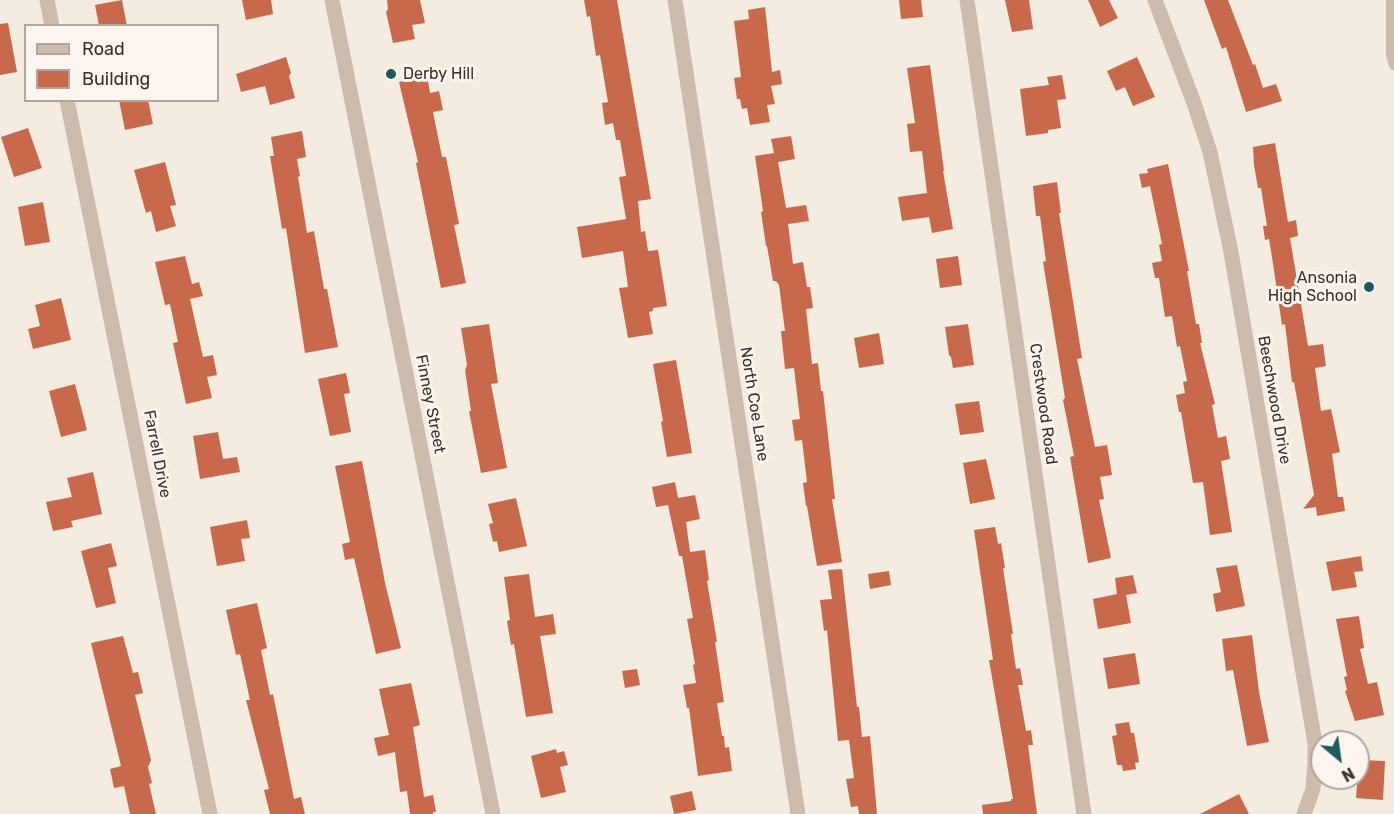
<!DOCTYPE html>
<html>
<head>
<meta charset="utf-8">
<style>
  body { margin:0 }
  #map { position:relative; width:1394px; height:814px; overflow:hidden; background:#f4ebe1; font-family:Rubik,sans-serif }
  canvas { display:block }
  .legend { position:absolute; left:24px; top:24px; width:195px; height:78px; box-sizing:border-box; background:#fbf5ee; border:2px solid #aea6a0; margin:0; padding:8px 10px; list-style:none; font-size:18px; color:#3b302b }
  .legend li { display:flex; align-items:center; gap:12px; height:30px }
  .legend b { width:30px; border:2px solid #aea6a0 }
  .north { position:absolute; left:1310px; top:730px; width:60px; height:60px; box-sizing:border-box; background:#fbf5ee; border:2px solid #aea6a0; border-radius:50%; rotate:151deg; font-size:16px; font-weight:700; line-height:24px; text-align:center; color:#3b302b }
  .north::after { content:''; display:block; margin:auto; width:21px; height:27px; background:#1f5a5e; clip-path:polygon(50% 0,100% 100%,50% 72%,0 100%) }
</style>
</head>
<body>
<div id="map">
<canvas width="1394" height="814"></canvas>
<ul class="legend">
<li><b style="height:8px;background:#cdbbac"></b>Road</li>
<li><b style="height:16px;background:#c8694b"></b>Building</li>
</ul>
<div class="north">N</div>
</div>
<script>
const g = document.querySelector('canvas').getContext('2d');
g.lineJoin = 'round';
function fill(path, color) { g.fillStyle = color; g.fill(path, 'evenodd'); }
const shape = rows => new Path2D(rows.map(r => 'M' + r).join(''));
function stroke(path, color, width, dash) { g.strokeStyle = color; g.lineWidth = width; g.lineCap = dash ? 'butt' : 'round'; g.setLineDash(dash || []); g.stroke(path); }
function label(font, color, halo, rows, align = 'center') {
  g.font = font + ' Rubik,sans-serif'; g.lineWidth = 6; g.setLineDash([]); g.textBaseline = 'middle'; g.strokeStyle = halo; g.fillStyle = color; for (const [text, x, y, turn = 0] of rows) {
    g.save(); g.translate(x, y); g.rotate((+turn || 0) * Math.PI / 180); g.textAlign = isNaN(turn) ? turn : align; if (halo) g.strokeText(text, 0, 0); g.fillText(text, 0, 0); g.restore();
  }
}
const building = shape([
  [122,0,127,26,99,26,95,5],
  [242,0,271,0,273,14,246,20],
  [387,0,420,0,425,23,412,25,415,39,393,43,386,12,388,9],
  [584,0,617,0,651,199,638,201,641,232,645,231,648,251,658,250,667,306,653,308,653,311,649,312,653,334,628,338,619,288,628,287,623,251,582,258,577,227,626,219,619,177,626,176,620,140,616,140,613,123,605,125,602,103,608,102,600,55,596,56,590,16,587,17],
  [899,0,921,0,923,17,901,19],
  [1005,0,1029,0,1033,29,1012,32],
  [1088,0,1109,0,1118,18,1100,27],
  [1204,0,1228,0,1253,65,1255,64,1263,88,1276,84,1282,101,1246,112,1226,47,1222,49],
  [765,7,772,72,780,70,782,84,771,86,775,104,767,105,770,122,750,125,747,108,742,109,740,99,737,99,734,78,741,77,734,21,749,19,748,10],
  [8,23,17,72,0,75,0,24],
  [286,57,291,73,289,76,295,98,270,105,265,86,241,92,236,74],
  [1137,57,1155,97,1133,106,1125,87,1116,91,1107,71],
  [930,65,944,171,943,171,953,229,932,233,929,217,902,221,898,197,927,193,922,151,910,152,907,124,915,123,907,68],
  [1062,75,1066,99,1057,100,1061,128,1048,130,1048,133,1026,136,1020,89,1049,85,1047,77],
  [427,76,430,93,439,91,443,110,433,112,442,157,446,157,459,224,454,225,466,283,441,288,416,163,418,162,399,82],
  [119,100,148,100,153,124,125,130],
  [28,128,42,168,14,177,1,137],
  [302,131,306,157,297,159,300,176,298,177,307,233,314,231,324,289,327,289,338,347,305,353,286,228,282,229,270,156,274,156,271,137],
  [791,136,795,159,778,162,786,208,806,205,809,221,788,224,793,264,803,262,807,287,810,287,813,308,806,309,812,364,818,363,821,391,823,391,835,499,832,499,842,562,817,566,807,506,806,506,803,483,807,482,802,440,795,441,792,420,800,419,794,368,785,369,781,331,785,331,779,285,776,281,773,281,767,246,766,246,761,212,763,211,755,156,774,153,771,139],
  [1275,143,1288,222,1296,220,1298,236,1290,238,1308,346,1323,344,1326,366,1315,368,1321,411,1331,409,1340,452,1332,454,1338,497,1343,497,1345,511,1317,516,1316,507,1303,509,1314,495,1294,382,1292,382,1285,324,1282,325,1272,257,1269,239,1265,240,1263,226,1267,226,1261,188,1258,188,1254,165,1253,147],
  [165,162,176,205,170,206,176,226,156,232,151,211,146,213,134,170],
  [1168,164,1189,271,1187,271,1196,324,1199,324,1202,343,1200,343,1215,404,1212,405,1218,438,1226,436,1230,459,1221,461,1232,532,1210,535,1203,482,1193,483,1181,412,1179,412,1176,395,1185,393,1183,382,1187,381,1180,346,1177,347,1172,316,1165,317,1159,278,1155,278,1152,263,1162,261,1159,245,1162,244,1150,186,1142,188,1139,174,1148,173,1147,169],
  [1057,182,1061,213,1059,213,1082,358,1077,359,1095,447,1107,445,1112,475,1100,477,1104,499,1099,500,1111,558,1088,563,1070,457,1074,456,1063,400,1065,398,1043,262,1046,261,1040,216,1036,216,1033,186],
  [43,202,50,242,25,246,18,207],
  [185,256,192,284,199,282,203,296,190,299,203,357,213,355,217,375,207,377,212,398,186,404,173,343,178,342,170,304,165,305,155,262],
  [958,256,962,285,940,288,936,259],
  [61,298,71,340,33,349,28,329,40,326,35,305],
  [489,324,498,383,491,384,507,468,481,473,469,411,471,411,465,370,467,365,461,328],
  [968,324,974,365,953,368,951,357,949,355,945,327],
  [879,333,884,364,859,368,854,338],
  [676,360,692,453,667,457,661,422,663,421,653,364],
  [346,373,350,393,344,394,351,432,330,436,318,379],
  [75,384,87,430,61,437,49,391],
  [979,401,984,432,960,435,955,404],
  [218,432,223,459,237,457,240,472,200,479,193,436],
  [986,459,995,499,970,504,963,463],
  [362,461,385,583,401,648,376,654,354,558,345,560,342,544,350,542,335,466],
  [93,472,102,514,71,521,73,527,53,531,46,502,72,497,67,478],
  [675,482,678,498,695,495,700,519,686,522,690,552,705,550,709,580,707,581,717,642,715,642,724,702,717,703,722,736,724,736,725,748,729,747,732,771,698,776,689,708,687,708,683,685,696,683,693,665,695,664,687,619,693,618,682,556,679,556,668,505,656,507,652,487],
  [516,498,527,546,499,552,497,541,493,542,489,524,493,523,488,504],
  [247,520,250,538,241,539,245,561,217,566,210,527],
  [995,527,998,544,1001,543,1005,568,1003,568,1013,634,1011,634,1016,669,1020,668,1023,685,1018,685,1026,731,1031,730,1033,745,1028,745,1037,814,983,814,982,805,1011,801,1011,799,1013,799,989,660,993,660,974,530],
  [111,543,117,566,108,568,116,603,96,608,81,551],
  [1361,556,1363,571,1354,572,1357,587,1332,591,1326,562],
  [1237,565,1245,606,1216,612,1213,594,1221,592,1216,568],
  [842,569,857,707,859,707,862,737,870,736,877,814,859,814,858,806,851,807,846,779,854,778,849,740,838,741,827,630,824,631,820,600,832,599,828,570],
  [889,571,891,585,870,589,868,574],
  [529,574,535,617,553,614,556,634,540,636,553,713,526,717,514,644,511,645,507,621,510,620,504,577],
  [1133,575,1137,593,1126,595,1131,623,1098,629,1093,599,1117,594,1115,578],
  [257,603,267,648,261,650,270,695,273,694,294,799,301,797,305,814,270,814,264,790,269,789,246,700,250,700,240,654,236,655,226,610],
  [1359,616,1364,648,1360,649,1368,684,1377,682,1384,715,1355,721,1345,691,1347,690,1344,677,1347,676,1336,619],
  [1252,635,1259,692,1269,742,1247,746,1233,670,1226,671,1222,639],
  [123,636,133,673,138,672,143,693,135,695,151,760,148,767,152,783,149,784,156,814,130,814,124,786,114,788,110,769,121,766,91,643],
  [1135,653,1140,684,1108,689,1103,658],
  [637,669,640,685,625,688,622,671],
  [411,683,420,725,413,727,424,797,433,795,436,812,433,812,433,814,410,814,407,791,400,792,395,752,378,756,374,738,389,735,379,689],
  [1129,722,1131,733,1134,733,1139,762,1135,763,1136,769,1123,771,1122,765,1117,765,1112,736,1117,735,1115,724],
  [556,749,557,753,564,751,568,765,560,767,566,792,541,798,531,756],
  [1359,760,1385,761,1383,800,1356,798],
  [692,791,696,810,674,814,670,796],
  [1239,794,1249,814,1200,814]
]);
const lane = shape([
  [1391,0,1391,55,1394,65]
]);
const street = shape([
  [47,0,52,26],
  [332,0,493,814],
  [675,0,798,814],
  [967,0,1084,814],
  [1155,0,1194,103,1210,152,1231,252,1315,743,1315,762,1313,789,1304,814],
  [67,100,210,814]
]);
const markers = [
  [391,74,6,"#1f5a5e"],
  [1369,287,6,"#1f5a5e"]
];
const poiNames = [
  ["Derby Hill",403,74],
  ["Ansonia",1357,278,"right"],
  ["High School",1357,296,"right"]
];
const streetNames = [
  ["Beechwood Drive",1274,400,80],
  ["Finney Street",430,404,79],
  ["North Coe Lane",754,404,81],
  ["Crestwood Road",1043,404,82],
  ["Farrell Drive",157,454,79]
];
fill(building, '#c8694b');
stroke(lane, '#cdbbac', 10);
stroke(street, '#cdbbac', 15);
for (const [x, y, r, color] of markers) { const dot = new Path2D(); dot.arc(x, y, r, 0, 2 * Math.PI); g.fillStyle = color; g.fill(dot); stroke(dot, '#fbf5ee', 2); }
label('16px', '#3b302b', '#fbf5ee', poiNames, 'left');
label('16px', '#3b302b', '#fbf5ee', streetNames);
</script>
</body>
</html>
